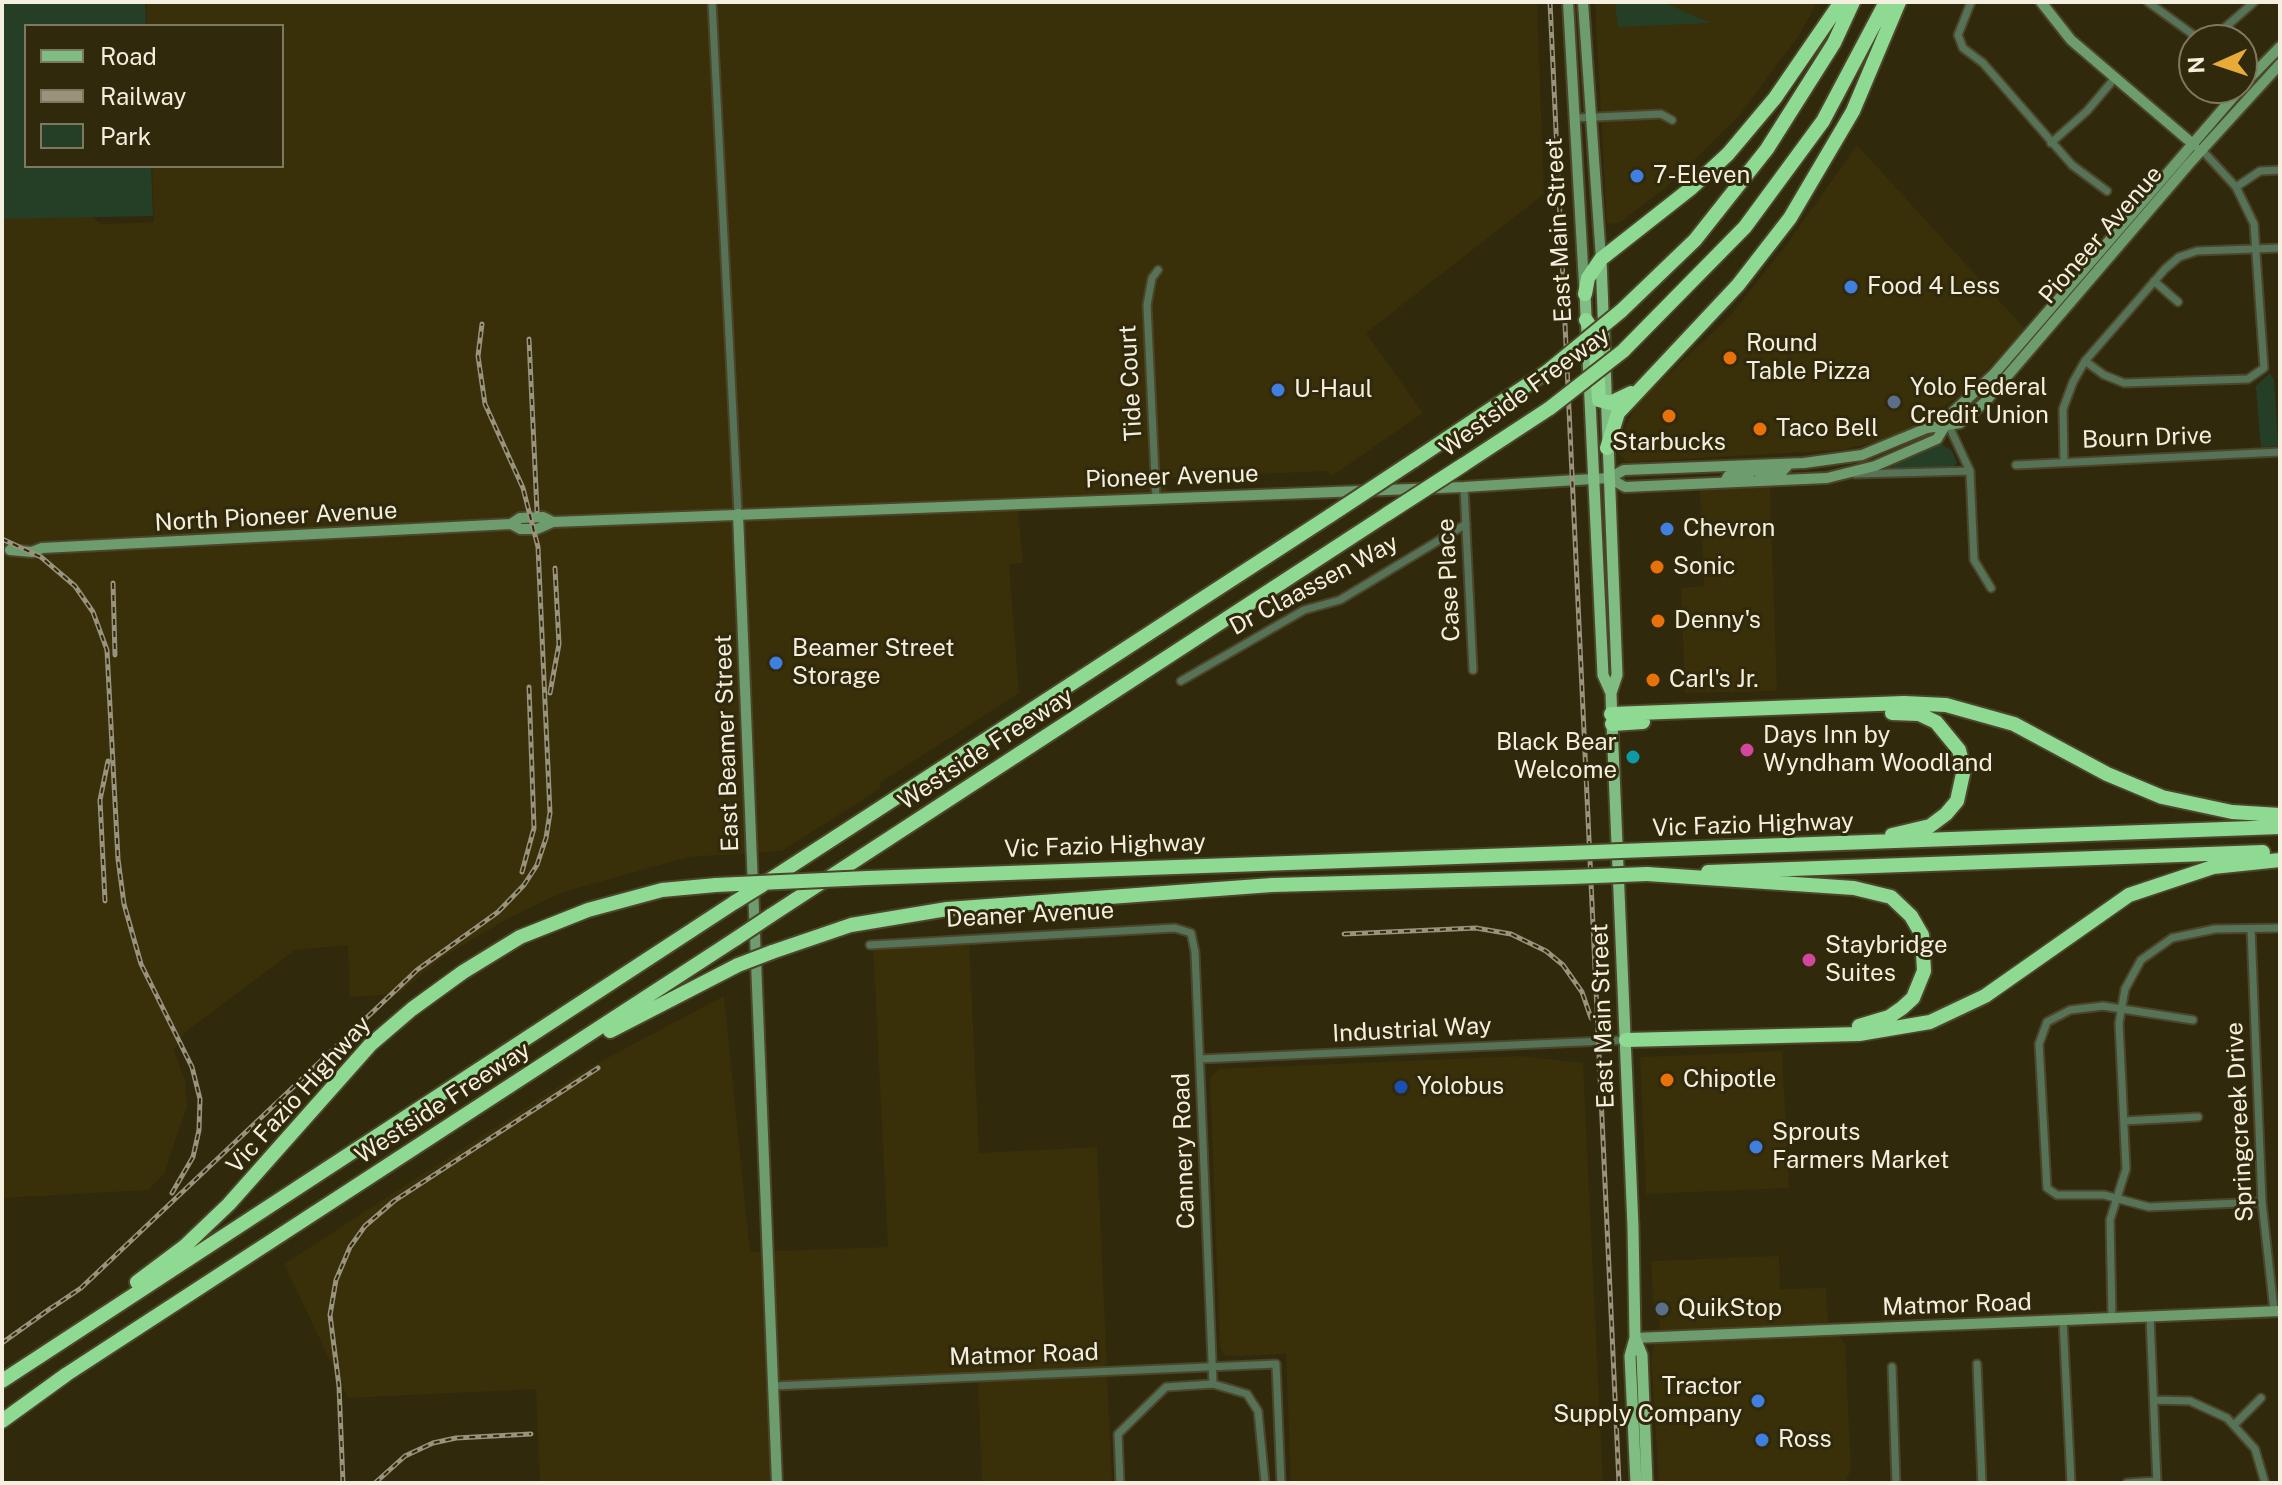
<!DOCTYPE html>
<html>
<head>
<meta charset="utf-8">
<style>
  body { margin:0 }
  #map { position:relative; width:2282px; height:1485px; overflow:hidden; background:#31290c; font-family:"Public Sans",sans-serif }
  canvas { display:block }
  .frame { position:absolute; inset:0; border:4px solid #f4efde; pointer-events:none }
  .legend { position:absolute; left:24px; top:24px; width:260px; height:144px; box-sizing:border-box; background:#31290c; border:2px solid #7f7860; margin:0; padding:10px 14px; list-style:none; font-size:24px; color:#f4efde }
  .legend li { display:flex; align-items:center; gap:16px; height:40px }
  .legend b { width:40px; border:2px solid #7f7860 }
  .north { position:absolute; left:2178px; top:24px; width:80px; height:80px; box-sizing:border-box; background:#31290c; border:2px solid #7f7860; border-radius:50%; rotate:267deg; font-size:22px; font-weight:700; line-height:32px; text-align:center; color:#f4efde }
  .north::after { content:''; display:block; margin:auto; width:28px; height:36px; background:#e9ab38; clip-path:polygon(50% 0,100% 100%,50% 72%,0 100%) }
</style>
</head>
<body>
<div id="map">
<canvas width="2282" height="1485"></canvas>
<div class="frame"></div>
<ul class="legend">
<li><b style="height:10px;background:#7fbd82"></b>Road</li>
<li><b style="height:10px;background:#99927c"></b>Railway</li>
<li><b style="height:22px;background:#253f27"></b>Park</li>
</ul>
<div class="north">N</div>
</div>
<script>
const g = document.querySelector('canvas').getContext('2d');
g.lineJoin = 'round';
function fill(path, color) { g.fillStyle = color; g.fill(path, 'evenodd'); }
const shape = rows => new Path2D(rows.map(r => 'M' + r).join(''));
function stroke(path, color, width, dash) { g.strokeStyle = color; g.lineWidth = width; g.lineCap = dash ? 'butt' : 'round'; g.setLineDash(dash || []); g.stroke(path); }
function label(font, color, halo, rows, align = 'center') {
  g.font = font + ' "Public Sans",sans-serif'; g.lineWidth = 6; g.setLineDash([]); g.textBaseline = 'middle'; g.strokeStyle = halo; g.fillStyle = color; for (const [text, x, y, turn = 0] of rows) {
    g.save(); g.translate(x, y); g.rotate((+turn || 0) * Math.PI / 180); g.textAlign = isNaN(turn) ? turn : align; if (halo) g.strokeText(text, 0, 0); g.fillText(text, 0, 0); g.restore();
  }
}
const built = shape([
  [146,2,1537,2,1544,194,1366,333,1423,413,1332,476,1327,471,1167,478,1167,496,1017,502,1023,563,1009,564,1019,693,880,783,881,788,782,851,689,857,563,892,507,919,443,957,398,994,350,997,348,945,295,950,185,1032,174,1050,185,1081,187,1106,164,1174,148,1190,2,1198,2,219,90,214,101,224,154,222,152,166,282,166,282,26,147,26],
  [1595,2,1817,2,1798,37,1739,116,1664,189,1619,223,1607,224],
  [1857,145,2026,330,1968,389,1904,435,1841,450,1626,462,1615,449,1636,405,1730,316,1784,248],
  [1770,487,1777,691,1685,693,1681,588,1704,586,1700,490],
  [969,940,979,1153,1097,1147,1112,1483,982,1483,978,1378,773,1386,777,1483,540,1483,536,1389,348,1398,284,1264,581,1072,724,996,750,1252,888,1247,873,945],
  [1782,1051,1789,1188,1646,1194,1640,1057],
  [1521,1056,1583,1063,1603,1483,1291,1483,1286,1354,1226,1356,1220,1348,1210,1078,1219,1069],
  [1779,1256,1780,1289,1826,1288,1828,1321,1845,1344,1851,1469,1845,1483,1659,1483,1651,1357,1660,1322,1654,1315,1651,1261]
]);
const green = shape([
  [2,2,145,2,146,26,26,26,26,166,151,166,153,216,2,219],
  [1615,2,1663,2,1710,23,1618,27],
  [2270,373,2274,380,2278,446,2261,447,2256,386],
  [1941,444,1952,451,1957,463,1953,467,1893,470,1894,465]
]);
const street = shape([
  [712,2,738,514],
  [1971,2,1958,35,1963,48,1983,63,2072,165,2107,191],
  [2148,2,2195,36,2212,39,2254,2],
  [1575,118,1661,114,1672,120],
  [2051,143,2087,111,2114,79],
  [2236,187,2260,171,2280,170],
  [2154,281,2178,302],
  [2085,361,2104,375,2124,383,2248,379,2264,368,2254,224,2236,187,2202,150],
  [1948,424,1970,471,1974,560,1991,588],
  [2064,461,2063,409,2073,382,2085,361,2165,269,2179,257,2197,251,2280,248],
  [2016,465,2280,452],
  [1855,474,1970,471],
  [1464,487,1473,670],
  [1156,497,1147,305,1152,278,1158,270],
  [1181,681,1304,610,1340,600,1466,524],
  [2251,929,2262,1202,2274,1311],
  [870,945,1175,928,1191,933,1195,952,1213,1384],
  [2193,1020,2103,1006,2070,1010,2047,1022,2039,1044,2047,1188,2057,1195,2104,1195,2149,1207,2262,1202],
  [1200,1059,1626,1040],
  [2124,1121,2198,1117],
  [2150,1317,2157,1483],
  [2112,1318,2110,1220,2126,1169,2119,1023,2125,989,2141,960,2172,938,2215,929,2280,928],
  [2063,1320,2071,1483],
  [1977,1364,1982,1483],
  [1892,1367,1896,1483],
  [773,1386,1276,1364,1281,1483],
  [2154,1400,2190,1401,2227,1418,2255,1449,2265,1483],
  [2235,1424,2261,1398],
  [1120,1483,1118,1434,1166,1387,1213,1384,1247,1394,1258,1411,1265,1483],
  [2127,1483,2157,1481]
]);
const secondary = shape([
  [1568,2,1584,284],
  [1583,2,1601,259],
  [2041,2,2071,40,2194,145],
  [2242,86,2280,47],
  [1760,475,1781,473,1789,464],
  [1609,478,1625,487,1827,478,1875,466,1937,439,1954,411,1993,375,2241,88],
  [1725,482,1728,476,1749,473,1763,465],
  [738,514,777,1483],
  [511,524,520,518,543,517,553,522,1464,487,1609,478,1624,470,1804,463,1862,455,1927,428,1960,423,1985,402,2189,164,2280,64],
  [10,550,32,552,42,548,511,524,520,529,537,529,553,522],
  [1635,1338,2280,1311]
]);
const primary = shape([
  [1601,259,1617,675,1611,693,1612,724,1633,1227,1635,1338,1630,1356,1636,1483],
  [1585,294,1603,675,1611,693],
  [1635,1338,1642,1355,1647,1483]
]);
const highway = shape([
  [1585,294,1588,278,1601,259,1690,189,1728,154,1775,98,1841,2],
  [1621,311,1695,240,1767,149,1834,43,1853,2],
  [1586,320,1595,334,1599,400,1610,403,1631,393],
  [1623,351,1745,227,1823,121,1886,2],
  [1607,448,1618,413,1738,285,1790,218,1853,111,1899,2],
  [1413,461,1548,371],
  [1463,465,1550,408],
  [1892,713,1919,714,1936,722,1959,750,1964,769,1957,801,1946,814,1930,826,1892,835],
  [1611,714,1904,703,1946,705,2014,724,2107,774,2162,797,2232,812,2280,815],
  [1612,724,1643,722],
  [1647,850,2280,827],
  [1708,872,2263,852],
  [1647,874,1854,888,1891,897,1911,916,1922,935,1924,971,1913,998,1902,1008,1889,1017,1859,1026],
  [867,878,1569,853],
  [768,881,1331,515],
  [770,916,1387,514],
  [772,952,851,925,947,909,1272,885,1571,877],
  [610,1031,738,965],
  [1626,1040,1859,1034,1930,1022,1985,996,2129,895,2213,867,2280,860],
  [137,1282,185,1246,229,1204,370,1045,412,1009,463,972,520,937,588,910,662,890,716,885],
  [2,1381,735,902],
  [2,1421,67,1374,737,938]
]);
const rail = shape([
  [1550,2,1619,1483],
  [529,339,537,511],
  [2,539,41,557,75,586,93,612,107,650,118,859,124,904,141,964,192,1067,200,1099,199,1130,193,1157,172,1193],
  [113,583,115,655],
  [550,693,559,644,555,568],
  [522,872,534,828,529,687],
  [105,901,100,800,108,761],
  [1344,934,1476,928,1511,934,1546,951,1563,965,1582,992,1591,1018],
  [41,1315,81,1288,417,970,498,912,524,885,537,865,546,838,550,813,538,547,523,488,485,404,478,356,482,324],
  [2,1343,51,1308],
  [343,1483,339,1386,330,1315,336,1280,350,1247,365,1226,394,1201,598,1068],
  [375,1483,405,1456,433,1443,456,1438,531,1434]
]);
const highwayBridge = shape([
  [1548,371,1621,311],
  [1550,408,1623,351],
  [1387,514,1463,465],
  [1331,515,1413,461],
  [1569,853,1647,850],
  [1571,877,1647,874],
  [716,885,867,878],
  [735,902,764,884],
  [737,938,770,916],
  [738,965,772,952]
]);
const markers = [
  [1637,176,8,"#3f7fe0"],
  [1851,287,8,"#3f7fe0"],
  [1730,358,8,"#e8710a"],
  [1278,390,8,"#3f7fe0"],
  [1894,402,8,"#5c6f8a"],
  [1669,416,8,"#e8710a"],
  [1760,429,8,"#e8710a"],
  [1667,529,8,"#3f7fe0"],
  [1657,567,8,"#e8710a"],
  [1658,621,8,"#e8710a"],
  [776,663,8,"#3f7fe0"],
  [1653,680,8,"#e8710a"],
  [1747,750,8,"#d1479c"],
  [1633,757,8,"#0f9aa8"],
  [1809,960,8,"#d1479c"],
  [1667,1080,8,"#e8710a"],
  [1401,1087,8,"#1a4fb4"],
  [1756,1147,8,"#3f7fe0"],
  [1662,1309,8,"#5c6f8a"],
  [1758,1401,8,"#3f7fe0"],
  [1762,1440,8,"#3f7fe0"]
];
const poiNames = [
  ["7-Eleven",1653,176],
  ["Food 4 Less",1867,287],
  ["Round",1746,344],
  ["Table Pizza",1746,372],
  ["Yolo Federal",1910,388],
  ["Credit Union",1910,416],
  ["U-Haul",1294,390],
  ["Taco Bell",1776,429],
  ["Starbucks",1669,443,"center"],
  ["Chevron",1683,529],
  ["Sonic",1673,567],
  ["Denny's",1674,621],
  ["Beamer Street",792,649],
  ["Storage",792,677],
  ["Carl's Jr.",1669,680],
  ["Days Inn by",1763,736],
  ["Wyndham Woodland",1763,764],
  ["Black Bear",1617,743,"right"],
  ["Welcome",1617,771,"right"],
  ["Staybridge",1825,946],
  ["Suites",1825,974],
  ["Chipotle",1683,1080],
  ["Yolobus",1417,1087],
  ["Sprouts",1772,1133],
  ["Farmers Market",1772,1161],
  ["QuikStop",1678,1309],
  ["Tractor",1742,1387,"right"],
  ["Supply Company",1742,1415,"right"],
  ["Ross",1778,1440]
];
const streetNames = [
  ["East Main Street",1559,230,-93],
  ["Pioneer Avenue",2101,235,-49],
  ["Tide Court",1131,383,-93],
  ["Westside Freeway",1525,392,-36],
  ["Bourn Drive",2147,438,-2],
  ["Pioneer Avenue",1172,477,-2],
  ["North Pioneer Avenue",276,517,-3],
  ["Case Place",1449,580,-93],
  ["Dr Claassen Way",1314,585,-28],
  ["East Beamer Street",727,743,-92],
  ["Westside Freeway",986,749,-33],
  ["Vic Fazio Highway",1753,825,-2],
  ["Vic Fazio Highway",1105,846,-2],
  ["Deaner Avenue",1030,915,-3],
  ["East Main Street",1603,1016,-92],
  ["Industrial Way",1412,1030,-3],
  ["Vic Fazio Highway",299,1095,-48],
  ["Westside Freeway",443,1103,-33],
  ["Springcreek Drive",2240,1122,-93],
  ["Cannery Road",1184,1151,-92],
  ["Matmor Road",1957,1305,-2],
  ["Matmor Road",1024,1355,-2]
];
fill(built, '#392f09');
fill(green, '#253f27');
stroke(street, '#4c4529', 11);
stroke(secondary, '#4c4529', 14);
stroke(primary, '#4c4529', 15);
stroke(highway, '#4c4529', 18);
stroke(street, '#567357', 7);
stroke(secondary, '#6d9d6f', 10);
stroke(primary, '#7fbd82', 11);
stroke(highway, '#8eda93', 14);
stroke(rail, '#99927c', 5);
stroke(rail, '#31290c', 2, [6]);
stroke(highwayBridge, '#4c4529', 18, []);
stroke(highwayBridge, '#8eda93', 14);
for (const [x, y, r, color] of markers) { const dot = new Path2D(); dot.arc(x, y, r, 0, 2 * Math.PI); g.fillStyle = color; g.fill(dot); stroke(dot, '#31290c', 3); }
label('24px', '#f4efde', '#31290c', poiNames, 'left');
label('24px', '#f4efde', '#31290c', streetNames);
</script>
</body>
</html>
